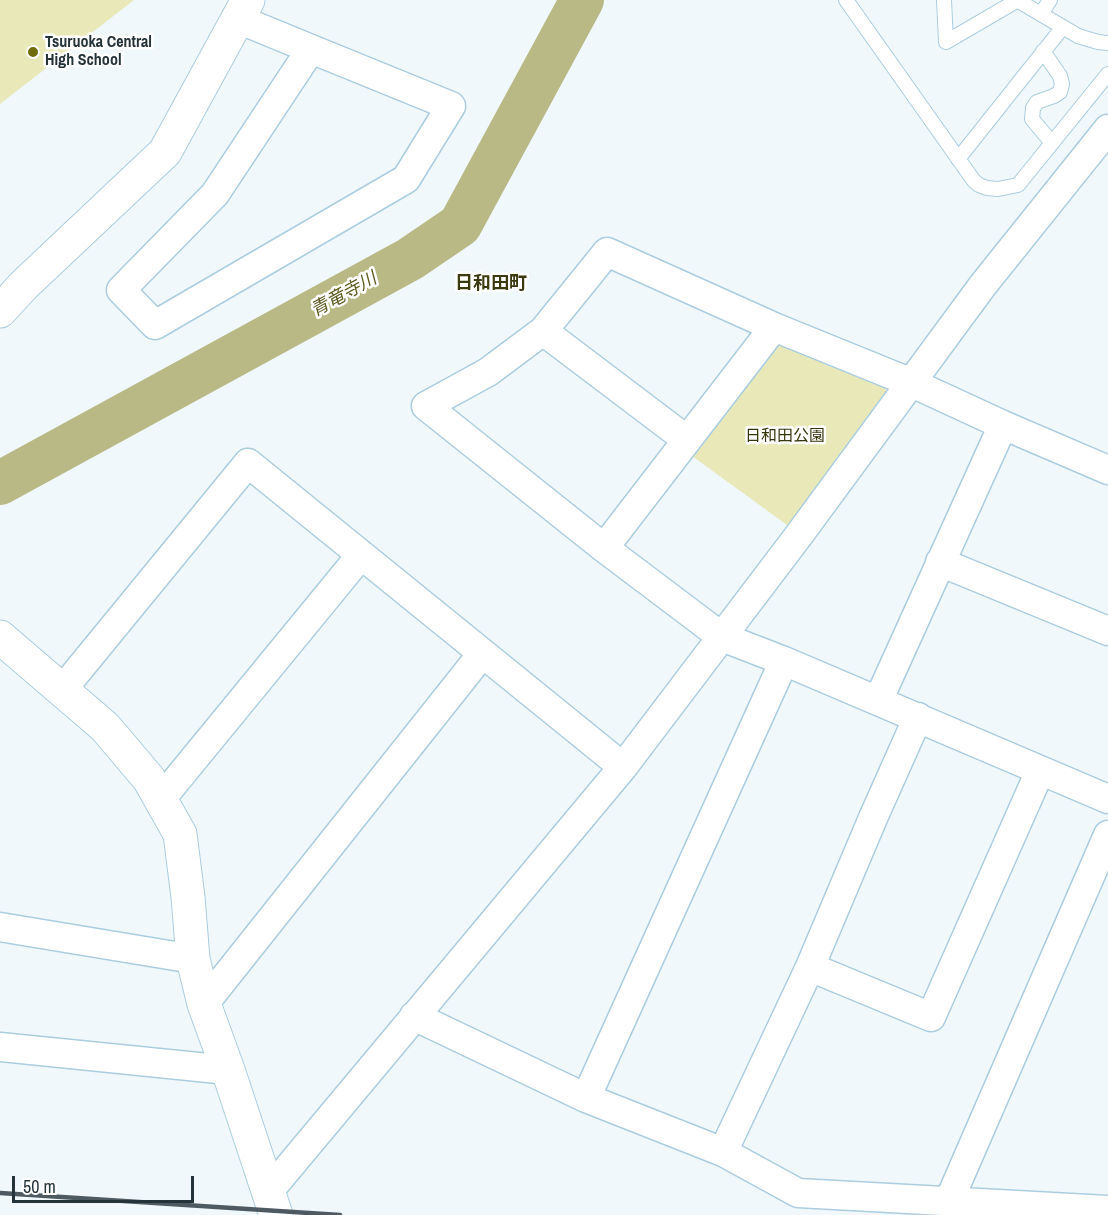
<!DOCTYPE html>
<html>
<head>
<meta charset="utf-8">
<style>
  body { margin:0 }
  #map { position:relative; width:1108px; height:1215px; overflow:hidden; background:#f1f8fc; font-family:"Archivo Narrow",sans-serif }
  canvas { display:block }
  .scale { position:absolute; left:12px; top:1176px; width:182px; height:27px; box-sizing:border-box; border:3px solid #24323a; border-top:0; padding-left:8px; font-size:18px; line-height:21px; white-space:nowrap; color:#24323a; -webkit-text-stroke:4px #fff; paint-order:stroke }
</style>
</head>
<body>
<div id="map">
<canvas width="1108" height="1215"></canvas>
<div class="scale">50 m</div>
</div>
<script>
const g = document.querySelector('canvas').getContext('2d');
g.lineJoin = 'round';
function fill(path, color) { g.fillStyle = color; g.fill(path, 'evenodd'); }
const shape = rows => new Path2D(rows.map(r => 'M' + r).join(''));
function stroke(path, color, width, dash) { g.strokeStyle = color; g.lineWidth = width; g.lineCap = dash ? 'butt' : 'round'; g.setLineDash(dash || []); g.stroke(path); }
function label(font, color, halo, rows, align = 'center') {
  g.font = font + ' "Archivo Narrow","Noto Sans JP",sans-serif'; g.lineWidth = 5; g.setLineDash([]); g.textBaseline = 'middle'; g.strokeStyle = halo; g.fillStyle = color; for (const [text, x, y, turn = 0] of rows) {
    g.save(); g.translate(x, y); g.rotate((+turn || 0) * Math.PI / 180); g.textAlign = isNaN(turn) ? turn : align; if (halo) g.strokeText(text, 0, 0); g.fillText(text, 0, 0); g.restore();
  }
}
const green = shape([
  [0,0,134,0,0,104],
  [783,340,884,384,888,397,794,530,692,456]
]);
const river = shape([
  [0,483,410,259,460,225,582,0]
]);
const service = shape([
  [846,0,974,181,979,185,987,188,998,189,1018,185,1108,74],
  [944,0,946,42,1018,0],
  [1017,0,1078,36,1098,42,1108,43],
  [1041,14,1050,0],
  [1043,51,1060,76,1062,84,1060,92,1054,96,1037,102,1033,108,1032,119,1052,143],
  [958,159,1063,27]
]);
const minor = shape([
  [238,19,311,49,451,106,406,179,155,325,121,290,215,194,311,49],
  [543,331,687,440],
  [1108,470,1003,425,912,383,774,327,607,252,543,331,488,372,426,406,604,548,722,637,784,661,1108,799],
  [604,548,774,327],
  [940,562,1108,631],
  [62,690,248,463,623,767],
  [878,701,1003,425],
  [161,799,361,555],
  [0,927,193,959],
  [810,967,931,1017,1040,771],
  [204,1004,482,654],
  [414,1016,586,1098,723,1152,798,1193,1108,1210],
  [0,1047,228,1070],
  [586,1098,784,661],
  [723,1152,810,967,873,818,918,717],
  [269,1191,623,767,799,535,983,285,1108,129],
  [949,1201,1108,835]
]);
const tertiary = shape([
  [0,311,24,285,165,152,248,0],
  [0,637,105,727,149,779,180,834,188,897,193,959,204,1004,228,1070,276,1215]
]);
const rail = shape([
  [0,1193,340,1215]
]);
const markers = [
  [33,52,6,"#706d0c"]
];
const poiNames = [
  ["Tsuruoka Central",45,43],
  ["High School",45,61]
];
const parkNames = [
  ["日和田公園",785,437]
];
const neighbourhoodNames = [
  ["日和田町",491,284]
];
const waterNames = [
  ["青竜寺川",344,295,-29]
];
fill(green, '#e8e8b9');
stroke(river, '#b9b985', 44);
stroke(service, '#abcde0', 16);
stroke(minor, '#abcde0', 31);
stroke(tertiary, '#abcde0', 35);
stroke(service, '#fff', 14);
stroke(minor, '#fff', 28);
stroke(tertiary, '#fff', 33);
stroke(rail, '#4d5a61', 4.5);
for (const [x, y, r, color] of markers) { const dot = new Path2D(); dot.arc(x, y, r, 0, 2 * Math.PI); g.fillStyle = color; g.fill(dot); stroke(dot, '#fff', 2); }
label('bold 16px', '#24323a', '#fff', poiNames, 'left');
label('16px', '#37350c', '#fff', parkNames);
label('bold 18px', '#3a390f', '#fff', neighbourhoodNames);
label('italic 18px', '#5b591e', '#fff', waterNames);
</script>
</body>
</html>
